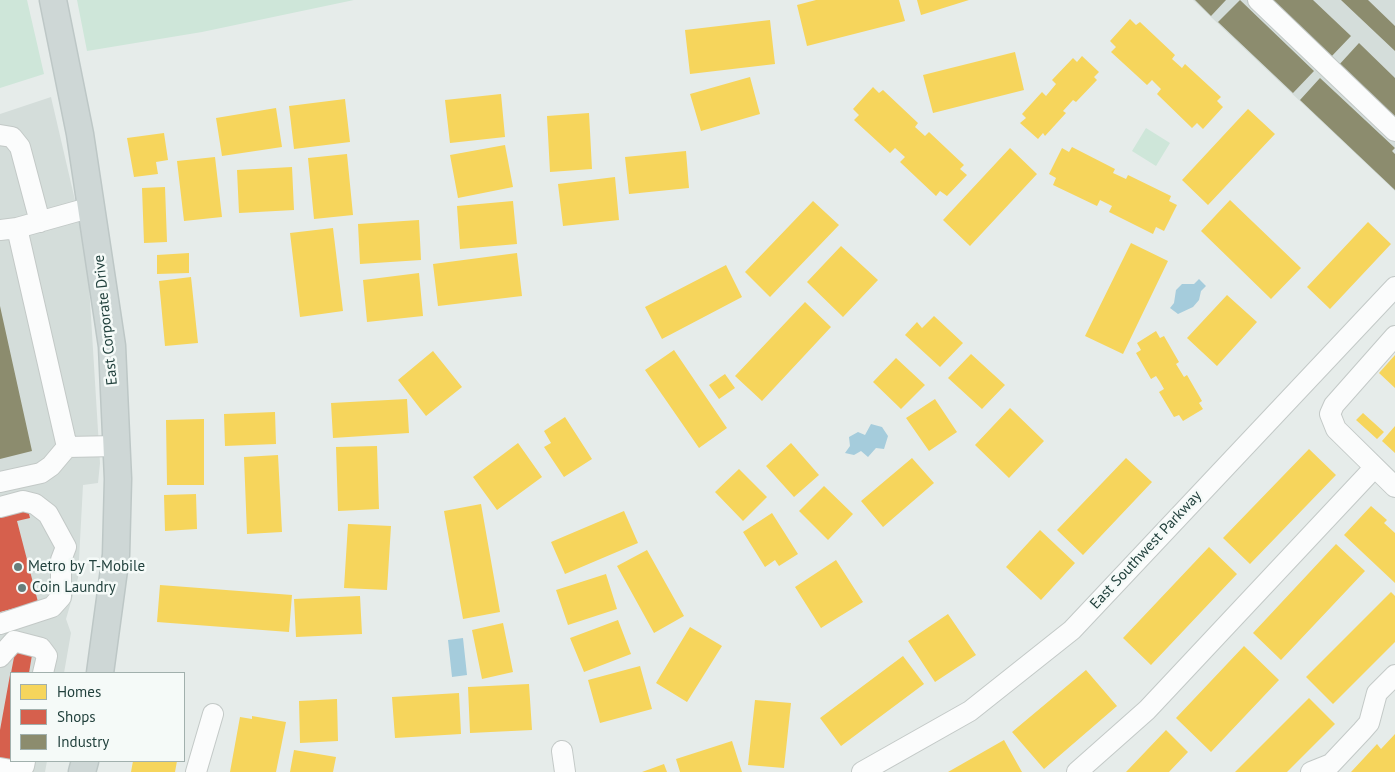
<!DOCTYPE html>
<html>
<head>
<meta charset="utf-8">
<style>
  body { margin:0 }
  #map { position:relative; width:1395px; height:772px; overflow:hidden; background:#e6ecea; font-family:"PT Sans",sans-serif }
  canvas { display:block }
  .legend { position:absolute; left:10px; top:672px; width:175px; height:90px; box-sizing:border-box; background:#f5faf8; border:1px solid #a1b0ad; margin:0; padding:6px 9px; list-style:none; font-size:15px; color:#22413d }
  .legend li { display:flex; align-items:center; gap:10px; height:25px }
  .legend b { width:25px; border:1px solid #a1b0ad }
</style>
</head>
<body>
<div id="map">
<canvas width="1395" height="772"></canvas>
<ul class="legend">
<li><b style="height:14px;background:#f6d55c"></b>Homes</li>
<li><b style="height:14px;background:#d6604d"></b>Shops</li>
<li><b style="height:14px;background:#8c8c6e"></b>Industry</li>
</ul>
</div>
<script>
const g = document.querySelector('canvas').getContext('2d');
g.lineJoin = 'round';
function fill(path, color) { g.fillStyle = color; g.fill(path, 'evenodd'); }
const shape = rows => new Path2D(rows.map(r => 'M' + r).join(''));
function stroke(path, color, width, dash) { g.strokeStyle = color; g.lineWidth = width; g.lineCap = dash ? 'butt' : 'round'; g.setLineDash(dash || []); g.stroke(path); }
function label(font, color, halo, rows, align = 'center') {
  g.font = font + ' "PT Sans",sans-serif'; g.lineWidth = 5; g.setLineDash([]); g.textBaseline = 'middle'; g.strokeStyle = halo; g.fillStyle = color; for (const [text, x, y, turn = 0] of rows) {
    g.save(); g.translate(x, y); g.rotate((+turn || 0) * Math.PI / 180); g.textAlign = isNaN(turn) ? turn : align; if (halo) g.strokeText(text, 0, 0); g.fillText(text, 0, 0); g.restore();
  }
}
const built = shape([
  [1193,0,1395,0,1395,191],
  [51,97,87,252,100,463,98,483,83,485,78,578,66,619,71,633,64,673,11,673,11,761,47,761,45,772,0,772,0,114]
]);
const green = shape([
  [0,0,27,0,44,74,0,88],
  [77,0,354,0,202,32,87,51],
  [1146,128,1170,143,1156,166,1132,151]
]);
const water = shape([
  [1199,279,1206,286,1201,291,1199,300,1193,307,1178,314,1170,308,1174,303,1176,290,1182,284,1194,284],
  [871,424,882,427,888,436,884,449,876,448,868,457,861,451,854,455,845,453,850,446,849,437,858,432,865,435],
  [463,638,467,675,452,677,448,640]
]);
const homes = shape([
  [816,0,899,0,905,21,807,46,797,5],
  [917,0,969,0,921,15],
  [1130,19,1136,25,1140,22,1175,55,1172,59,1182,68,1185,64,1221,97,1217,101,1223,107,1203,129,1197,123,1192,128,1157,94,1161,89,1152,80,1147,85,1111,52,1116,47,1110,41],
  [770,20,775,64,690,74,685,30],
  [1015,52,1024,90,933,113,923,75],
  [1082,56,1099,72,1094,77,1097,80,1076,102,1073,100,1063,111,1066,113,1045,136,1043,133,1038,139,1020,123,1026,118,1022,114,1042,92,1046,96,1056,84,1052,80,1073,58,1077,62],
  [750,77,760,114,701,131,690,94],
  [873,87,879,93,883,90,918,123,915,127,925,136,929,132,964,165,960,169,967,175,947,196,940,191,936,196,900,162,905,157,895,148,890,153,854,120,859,115,853,109],
  [501,94,505,137,450,143,445,100],
  [345,99,350,142,294,149,289,106],
  [276,108,282,147,222,156,216,118],
  [1248,109,1275,134,1208,205,1182,180],
  [589,113,592,169,550,172,547,116],
  [164,133,168,160,156,162,158,174,134,177,127,138],
  [505,145,513,187,458,198,450,155],
  [1072,147,1115,169,1113,173,1126,179,1128,175,1171,196,1169,201,1177,205,1164,231,1156,227,1153,234,1109,212,1112,206,1100,200,1097,206,1053,185,1056,178,1049,174,1062,148,1069,152],
  [1010,148,1037,174,970,246,943,220],
  [686,151,689,188,629,194,625,157],
  [347,154,353,215,314,219,308,158],
  [215,157,222,217,184,221,177,161],
  [292,167,294,210,239,213,237,170],
  [615,177,619,220,563,226,558,184],
  [165,187,167,242,144,243,142,188],
  [1230,200,1301,268,1271,299,1201,231],
  [513,201,517,244,460,249,457,206],
  [813,201,839,225,770,297,745,272],
  [419,220,421,260,360,264,358,224],
  [1368,222,1391,244,1330,309,1307,287],
  [333,228,343,311,300,317,290,233],
  [1131,243,1168,261,1123,354,1085,336],
  [841,246,878,280,843,317,807,282],
  [189,253,189,273,157,274,157,255],
  [517,253,522,296,438,306,433,264],
  [726,265,742,297,662,339,645,307],
  [419,273,423,316,367,322,363,280],
  [191,277,198,343,165,346,159,281],
  [1227,295,1257,322,1217,366,1187,338],
  [805,302,831,327,762,401,735,376],
  [934,316,963,343,940,367,905,335,917,322,922,328],
  [1156,331,1160,338,1164,336,1179,362,1176,364,1184,377,1187,375,1202,401,1199,403,1203,409,1183,421,1179,415,1174,417,1159,392,1164,389,1160,382,1156,376,1151,379,1136,353,1141,350,1137,343],
  [674,350,727,428,699,448,645,370],
  [433,351,462,387,426,416,398,380],
  [971,354,1005,385,982,409,948,378],
  [1395,355,1395,388,1379,373],
  [896,358,925,385,901,409,873,382],
  [725,374,735,388,719,399,709,385],
  [407,399,409,433,333,438,331,403],
  [935,399,957,432,929,451,906,418],
  [1010,408,1044,441,1009,478,975,445],
  [275,412,276,444,225,446,224,414],
  [1363,413,1384,432,1377,439,1356,420],
  [565,417,592,459,564,477,544,447,551,443,544,431],
  [204,419,204,485,167,485,166,420],
  [1395,426,1395,453,1382,441],
  [518,443,542,477,497,510,473,477],
  [791,443,819,475,794,497,766,466],
  [377,446,379,509,338,511,336,447],
  [1309,449,1336,475,1250,564,1223,538],
  [278,455,282,532,247,534,244,457],
  [912,458,934,483,883,527,861,501],
  [1126,458,1152,482,1083,555,1057,530],
  [739,469,767,497,743,521,715,492],
  [824,486,853,514,828,540,799,511],
  [196,494,197,529,165,531,164,495],
  [481,504,500,612,463,619,444,511],
  [1371,506,1387,520,1384,523,1395,533,1395,583,1344,535],
  [624,511,638,543,565,574,551,542],
  [772,513,798,554,779,566,775,560,765,567,743,532],
  [348,524,391,526,387,590,344,588],
  [1040,530,1075,563,1041,600,1006,567],
  [1336,544,1365,571,1281,660,1253,633],
  [1209,547,1237,574,1151,665,1123,638],
  [647,550,684,616,654,633,617,566],
  [836,560,863,602,821,628,795,587],
  [606,574,617,609,568,625,556,590],
  [160,585,292,595,289,632,157,622],
  [1391,592,1395,596,1395,642,1333,704,1306,677],
  [360,596,362,634,296,637,294,599],
  [948,614,976,655,935,682,908,641],
  [618,620,631,654,584,672,570,638],
  [503,623,513,672,482,679,472,630],
  [690,627,722,646,687,702,656,683],
  [1244,646,1279,680,1211,752,1176,718],
  [903,656,924,684,841,746,820,718],
  [640,666,652,709,600,723,588,680],
  [1086,670,1117,706,1044,769,1012,732],
  [529,684,532,730,470,733,468,687],
  [459,693,461,734,395,738,392,697],
  [1309,698,1335,724,1287,772,1235,772],
  [337,699,338,741,300,743,299,701],
  [755,700,791,703,784,768,748,765],
  [252,716,286,722,276,772,230,772,240,717,252,719],
  [1166,730,1188,752,1169,772,1126,772],
  [1395,734,1395,772,1351,772,1377,744,1381,749],
  [1004,740,1022,772,948,772],
  [732,741,742,772,680,772,676,759],
  [294,750,336,757,333,772,290,772],
  [133,761,177,761,175,772,131,772],
  [664,764,667,772,642,772]
]);
const shops = shape([
  [27,506,30,518,17,521,38,602,0,612,0,512],
  [15,652,32,655,29,673,11,673],
  [10,675,11,761,0,762,0,730]
]);
const industry = shape([
  [1195,0,1226,0,1211,16],
  [1240,0,1314,71,1293,93,1218,22],
  [1269,0,1313,0,1351,36,1330,58],
  [1341,0,1368,0,1395,26,1395,51],
  [1359,43,1395,78,1395,120,1338,66],
  [1320,78,1395,148,1392,151,1395,154,1395,190,1300,100],
  [0,306,32,451,0,459]
]);
const minor = shape([
  [1258,0,1395,131],
  [0,135,12,137,20,147,40,222],
  [17,228,67,447,117,446],
  [0,230,17,228,92,207],
  [1395,336,1334,405,1330,414,1336,429,1395,487],
  [0,482,41,473,51,466,67,447],
  [0,507,23,501,35,504,48,514,66,547,61,560,61,597,52,607,0,624],
  [0,657,14,641,41,648,47,656,43,673],
  [562,751,565,772],
  [0,768,17,771,24,766,25,761],
  [196,772,213,714],
  [862,772,970,711,1072,630,1395,287],
  [1077,772,1147,710,1374,468],
  [1311,772,1331,764,1362,731,1369,723,1377,693,1395,675]
]);
const major = shape([
  [53,0,80,134,112,346,118,479,116,555,100,673],
  [82,772,85,761]
]);
const markers = [
  [18,567,5,"#677d7a"],
  [22,588,5,"#677d7a"]
];
const streetNames = [
  ["East Corporate Drive",106,320,-96],
  ["East Southwest Parkway",1146,550,-47]
];
const poiNames = [
  ["Metro by T-Mobile",28,567],
  ["Coin Laundry",32,588]
];
fill(built, '#d4ddda');
fill(green, '#cee6d9');
fill(water, '#a5ccdc');
fill(homes, '#f6d55c');
fill(shops, '#d6604d');
fill(industry, '#8c8c6e');
stroke(minor, '#c3c9c7', 22);
stroke(major, '#bdc7c6', 29);
stroke(minor, '#fbfcfc', 20);
stroke(major, '#ced7d6', 26);
for (const [x, y, r, color] of markers) { const dot = new Path2D(); dot.arc(x, y, r, 0, 2 * Math.PI); g.fillStyle = color; g.fill(dot); stroke(dot, '#f5faf8', 2); }
label('15px', '#22413d', '#f5faf8', streetNames);
label('15px', '#22413d', '#f5faf8', poiNames, 'left');
</script>
</body>
</html>
